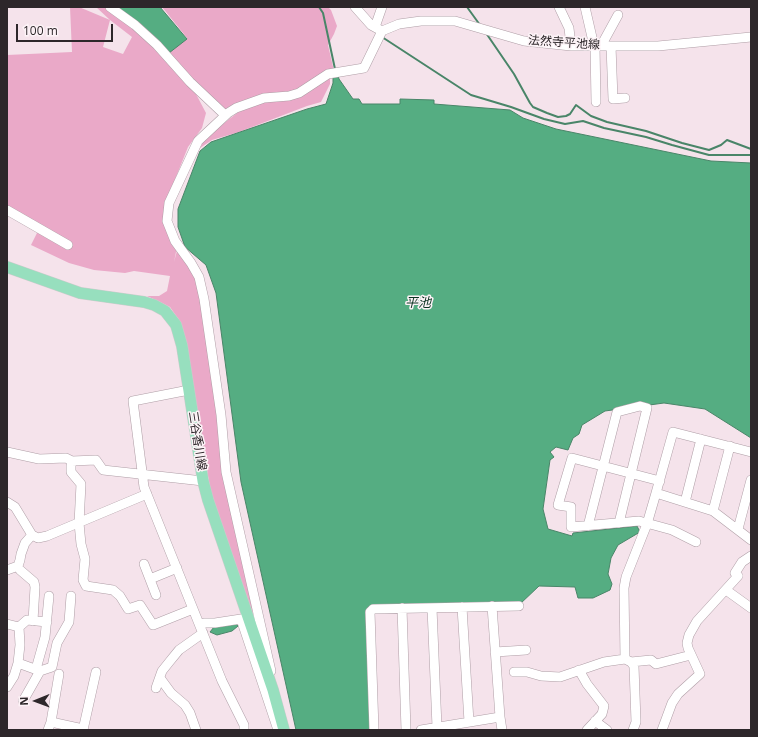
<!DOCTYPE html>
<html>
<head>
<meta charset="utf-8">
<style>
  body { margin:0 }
  #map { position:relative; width:758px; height:737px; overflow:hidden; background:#f5e3eb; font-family:"Open Sans",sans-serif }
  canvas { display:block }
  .frame { position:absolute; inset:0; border:8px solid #2d272a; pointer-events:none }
  .north { position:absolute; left:16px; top:681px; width:40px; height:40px; -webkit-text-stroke:3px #fdf3f7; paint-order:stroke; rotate:269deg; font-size:11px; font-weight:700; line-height:16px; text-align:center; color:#2d272a }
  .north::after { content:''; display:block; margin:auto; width:14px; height:18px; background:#2d272a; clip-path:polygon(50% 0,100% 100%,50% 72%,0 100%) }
  .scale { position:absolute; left:16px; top:24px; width:97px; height:18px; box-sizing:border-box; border:2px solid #2d272a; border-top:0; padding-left:5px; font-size:12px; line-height:14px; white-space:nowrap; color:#2d272a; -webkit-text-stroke:3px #fdf3f7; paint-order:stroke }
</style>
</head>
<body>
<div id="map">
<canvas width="758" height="737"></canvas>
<div class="frame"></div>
<div class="north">N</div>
<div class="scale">100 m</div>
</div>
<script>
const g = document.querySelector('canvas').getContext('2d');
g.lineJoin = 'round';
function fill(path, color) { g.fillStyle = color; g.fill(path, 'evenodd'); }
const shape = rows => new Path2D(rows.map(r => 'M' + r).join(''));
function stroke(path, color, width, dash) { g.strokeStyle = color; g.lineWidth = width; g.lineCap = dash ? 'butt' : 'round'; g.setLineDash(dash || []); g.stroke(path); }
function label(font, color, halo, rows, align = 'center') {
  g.font = font + ' "Open Sans","Noto Sans JP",sans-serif'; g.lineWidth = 3; g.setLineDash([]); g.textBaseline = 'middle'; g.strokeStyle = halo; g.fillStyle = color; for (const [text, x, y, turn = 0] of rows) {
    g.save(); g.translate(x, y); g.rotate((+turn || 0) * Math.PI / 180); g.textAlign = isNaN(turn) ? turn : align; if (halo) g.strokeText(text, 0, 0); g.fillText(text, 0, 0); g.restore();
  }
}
const green = shape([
  [70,7,79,7,110,20,96,7,120,7,185,40,187,38,162,7,328,7,331,10,337,26,334,34,328,45,334,71,299,90,218,114,196,94,206,113,202,128,188,147,172,187,166,212,177,247,174,262,178,247,198,277,220,415,265,656,213,506,187,350,181,323,170,307,147,296,159,296,167,291,170,276,134,271,125,273,94,270,69,263,31,245,40,227,7,208,7,55,72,52],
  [110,20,132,37,123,54,103,47],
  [330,77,330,84,321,102,307,106,239,132,212,140,200,148,206,137,245,107,296,96,311,91,319,81]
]);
const water = shape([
  [116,7,160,7,187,39,169,53,116,7],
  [338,75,339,79,353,99,359,99,362,104,400,104,400,99,434,100,434,104,510,110,523,118,556,129,711,161,751,163,751,438,705,409,664,403,605,411,582,425,579,434,573,438,568,450,556,447,550,452,554,457,550,460,543,509,548,529,572,536,573,533,637,526,640,532,618,545,611,558,608,574,612,584,610,590,593,598,578,598,575,587,539,586,520,604,368,607,371,730,296,730,241,482,216,293,206,265,185,247,178,227,178,209,200,151,211,142,307,109,326,104,333,83,333,76,338,75],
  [235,622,238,626,232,631,217,635,210,632,214,627,235,622]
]);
const stream = shape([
  [319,7,323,13,335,69],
  [467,7,480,25],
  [486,33,514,74,530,103,533,107,547,113,558,117,566,116,570,114,576,105,591,116,607,122,646,131,682,143,709,150,721,145,727,140,751,149],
  [382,37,471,95,511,107,544,119,565,124,583,121,604,128,646,137,672,145,709,155,751,155]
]);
const minor = shape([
  [110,7,135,25,157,45,190,82,225,115],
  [355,7,371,25,382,31],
  [559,7,569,28,571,46],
  [585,7,594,46],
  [375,27,382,7],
  [595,46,596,102],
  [601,46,618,15],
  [611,46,613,99,625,98],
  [7,210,68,245],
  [189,390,133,401,144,487,222,681,244,725,244,730],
  [7,452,39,459,66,458,72,461],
  [660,481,572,458,558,505,571,507,571,527,639,521,672,530,696,542],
  [656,493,713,511,751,540],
  [7,502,15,507,32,535,38,538,47,536,147,494],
  [685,502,701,439],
  [713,511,730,446],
  [588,526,617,412,640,406,647,408,619,523],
  [738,529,751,480],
  [144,564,156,595],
  [7,570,18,566,20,560,21,554,25,543,32,535],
  [20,570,34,582,35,587,33,621],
  [150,579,177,568],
  [726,590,751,608],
  [492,606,500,717,502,730],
  [462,607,469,722],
  [402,608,406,730],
  [432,608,437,727],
  [193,609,153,625,140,605,128,609,120,596,113,590,86,586,83,580,85,559,81,544,79,523,81,484,71,472,71,466,72,461,96,460,103,470,203,481],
  [7,624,19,627,27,620,47,622],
  [200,625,204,623,215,623,241,619,278,730],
  [495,652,526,650],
  [631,662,651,660,656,664,691,655],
  [18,663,40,671],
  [36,669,45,637,49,596],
  [579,670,587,684,604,706,602,714,587,730],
  [271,671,226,472,221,415,204,299,199,277,191,263,175,241,167,221,169,203,198,141,228,113,236,108,264,98,289,96,299,93,328,74,364,68,382,31,399,24,421,21,455,21,524,41,571,46,658,46,751,37],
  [514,672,527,672,541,676,560,677,604,662,625,659],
  [160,678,171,693,185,705,190,713,196,730],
  [7,687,14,676,18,663,20,645,19,627],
  [156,688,162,671,170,661,179,650,203,633],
  [23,701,40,671,52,667,57,643,69,622,71,596],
  [595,721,607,730],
  [51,722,83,729],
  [48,730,51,722,59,674],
  [83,730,96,672],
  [374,730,370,612,373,609,519,606],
  [421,730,500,717],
  [633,730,636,722,634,666,631,662,625,659,624,588,626,577,647,524,656,493,673,432,751,452],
  [662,730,672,703,678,694,700,674,688,648,687,643,689,635,697,621,738,576,735,573,742,562,751,556]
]);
const major = shape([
  [7,267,80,293,144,302,154,305,165,311,176,325,182,346,203,481,208,500,273,690,284,730]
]);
const streetNames = [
  ["法然寺平池線",564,43,4],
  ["三谷香川線",197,441,81]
];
const waterNames = [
  ["平池",418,303]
];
fill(green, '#eaa9c8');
fill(water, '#55ad82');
stroke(water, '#498568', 1);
stroke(stream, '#498568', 2);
stroke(minor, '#af9ea6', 10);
stroke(major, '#cdcbcc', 12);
stroke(minor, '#fff', 9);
stroke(major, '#97dfbe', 11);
label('12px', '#2d272a', '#fdf3f7', streetNames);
label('italic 13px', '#0a3220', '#fdf3f7', waterNames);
</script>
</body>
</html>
